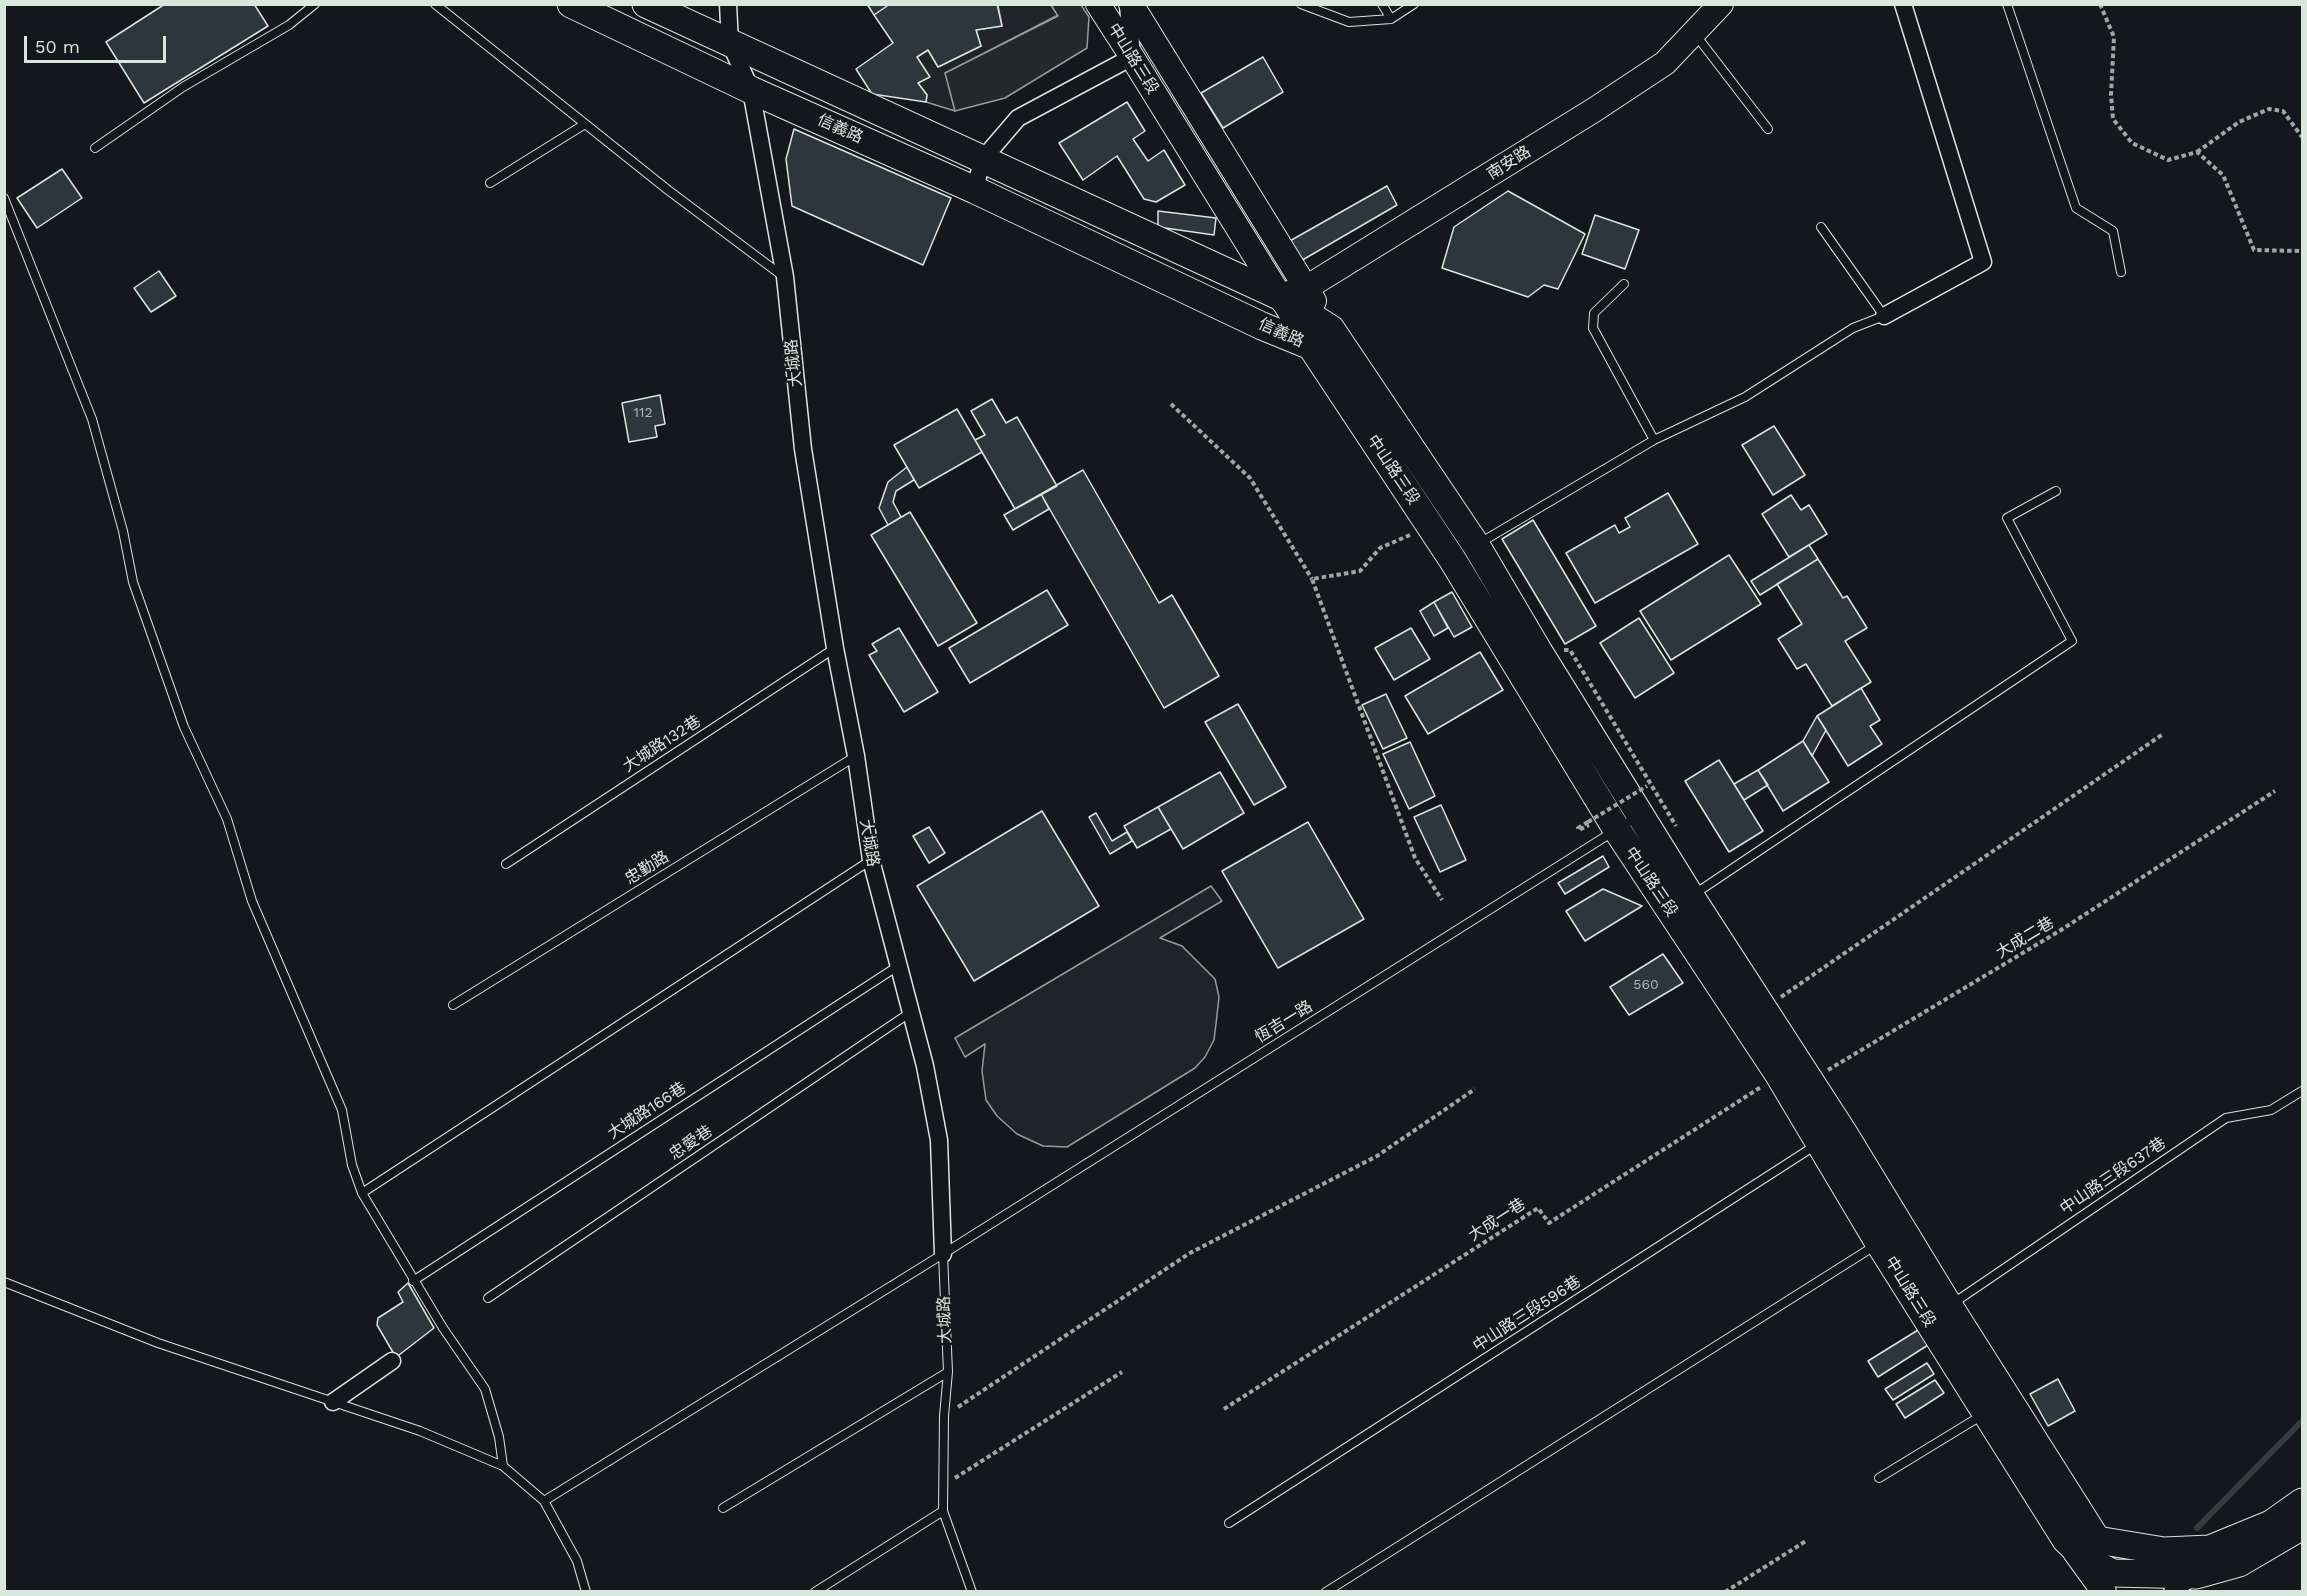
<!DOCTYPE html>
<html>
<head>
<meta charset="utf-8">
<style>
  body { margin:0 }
  #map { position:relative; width:2307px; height:1596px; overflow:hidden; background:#14181c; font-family:"Work Sans",sans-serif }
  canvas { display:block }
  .frame { position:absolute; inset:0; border:6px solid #d8e6dc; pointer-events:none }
  .scale { position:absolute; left:24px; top:36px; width:142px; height:27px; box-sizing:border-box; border:3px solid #d8e6dc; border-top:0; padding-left:8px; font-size:18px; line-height:21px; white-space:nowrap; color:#d8e6dc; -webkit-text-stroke:4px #14181c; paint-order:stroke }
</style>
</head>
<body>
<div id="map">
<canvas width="2307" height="1596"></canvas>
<div class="frame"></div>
<div class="scale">50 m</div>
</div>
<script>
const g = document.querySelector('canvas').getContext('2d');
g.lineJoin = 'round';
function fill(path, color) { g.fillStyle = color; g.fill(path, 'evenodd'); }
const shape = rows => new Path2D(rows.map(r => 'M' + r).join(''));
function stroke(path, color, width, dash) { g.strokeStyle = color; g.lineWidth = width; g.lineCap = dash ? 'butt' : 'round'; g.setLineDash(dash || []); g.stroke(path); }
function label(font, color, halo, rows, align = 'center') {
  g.font = font + ' "Work Sans","Noto Sans TC",sans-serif'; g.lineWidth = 4.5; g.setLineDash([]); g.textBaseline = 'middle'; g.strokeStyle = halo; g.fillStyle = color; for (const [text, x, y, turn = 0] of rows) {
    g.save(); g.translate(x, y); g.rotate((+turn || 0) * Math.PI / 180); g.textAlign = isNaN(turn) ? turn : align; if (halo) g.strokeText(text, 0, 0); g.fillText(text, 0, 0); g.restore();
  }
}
const green = shape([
  [998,5,1051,5,1058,15,946,73,955,111,926,102,927,95,918,83,928,77,917,57,928,50,938,67,981,46,976,30,1002,26,998,5],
  [1211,886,1222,901,1160,938,1182,946,1215,979,1219,997,1216,1024,1214,1040,1205,1057,1195,1068,1067,1147,1043,1146,1017,1134,997,1116,986,1100,982,1071,985,1044,965,1057,955,1038,1211,886]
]);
const parking = shape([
  [1051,5,1081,5,1089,17,1087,48,1005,98,955,111,945,73,1058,16,1051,5]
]);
const stream = shape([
  [2197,1528,2302,1421]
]);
const building = shape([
  [165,4,254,4,268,26,144,103,106,42,165,4],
  [867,4,890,4,874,15,867,4],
  [890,4,997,4,1002,26,976,30,981,46,938,67,928,50,917,57,930,77,918,83,927,95,926,102,872,94,856,69,893,43,874,15,890,4],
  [1263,57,1283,92,1223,128,1201,93,1263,57],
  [1127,102,1145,131,1133,139,1148,161,1164,150,1185,185,1156,202,1144,199,1117,156,1083,180,1059,143,1127,102],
  [794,129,951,198,923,265,792,206,786,159,794,129],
  [62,169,82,198,37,228,17,198,62,169],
  [1387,186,1397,205,1299,262,1288,242,1387,186],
  [1508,191,1585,234,1558,289,1544,285,1528,297,1442,268,1454,227,1508,191],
  [1158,211,1216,218,1214,235,1158,227,1158,211],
  [1595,215,1639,230,1625,269,1582,254,1595,215],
  [159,271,176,296,151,312,134,288,159,271],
  [660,395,665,424,655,426,657,437,629,442,622,403,660,395],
  [992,399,1006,423,1017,417,1057,486,1015,509,975,440,985,435,971,411,992,399],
  [957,409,982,452,919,488,894,445,957,409],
  [1774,426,1805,475,1773,495,1742,445,1774,426],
  [907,467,914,480,896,491,893,502,901,517,888,525,879,508,888,482,907,467],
  [1083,470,1159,603,1172,595,1219,676,1164,708,1041,494,1083,470],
  [1668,493,1698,544,1595,603,1566,553,1615,525,1619,533,1630,527,1625,518,1668,493],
  [1041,494,1049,509,1013,530,1004,515,1041,494],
  [1791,495,1801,510,1809,505,1827,534,1789,557,1762,514,1791,495],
  [910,512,977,623,938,646,871,535,910,512],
  [1533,520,1596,626,1565,644,1502,539,1533,520],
  [1809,545,1818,559,1760,595,1751,581,1809,545],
  [1729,555,1761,604,1671,660,1640,611,1729,555],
  [1818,559,1843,598,1847,596,1867,628,1845,641,1871,682,1832,706,1806,664,1797,669,1778,639,1802,624,1777,584,1818,559],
  [1047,590,1068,625,970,683,949,648,1047,590],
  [1452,592,1472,627,1454,637,1434,602,1452,592],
  [1434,602,1448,628,1434,636,1420,611,1434,602],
  [1639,618,1674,673,1635,698,1600,643,1639,618],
  [899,628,938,692,904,712,869,655,877,651,872,644,899,628],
  [1411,628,1430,659,1394,680,1375,648,1411,628],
  [1480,652,1503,690,1428,734,1405,696,1480,652],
  [1861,688,1880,720,1870,726,1882,744,1848,766,1817,716,1861,688],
  [1386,694,1407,738,1383,749,1362,705,1386,694],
  [1238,704,1286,787,1254,805,1205,722,1238,704],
  [1817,716,1826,730,1812,756,1803,741,1817,716],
  [1803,741,1829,782,1783,811,1758,770,1803,741],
  [1410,742,1435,796,1409,809,1383,754,1410,742],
  [1719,760,1763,831,1729,852,1685,781,1719,760],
  [1758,770,1768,785,1744,800,1734,784,1758,770],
  [1220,772,1244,813,1183,849,1158,807,1220,772],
  [1441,805,1466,860,1440,872,1414,817,1441,805],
  [1158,807,1171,829,1137,848,1124,826,1158,807],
  [1042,811,1099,906,974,981,917,886,1042,811],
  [1096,813,1112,841,1127,832,1132,841,1110,854,1089,817,1096,813],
  [1308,822,1364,919,1278,968,1222,871,1308,822],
  [929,827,945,853,929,863,913,836,929,827],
  [1603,856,1609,867,1565,894,1558,883,1603,856],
  [1603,889,1642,906,1585,941,1566,911,1603,889],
  [1663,954,1683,983,1629,1015,1610,987,1663,954],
  [408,1283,434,1328,399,1355,394,1354,377,1325,378,1318,403,1302,398,1292,408,1283],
  [1918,1330,1928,1345,1878,1377,1868,1361,1918,1330],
  [1927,1363,1934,1374,1893,1400,1885,1389,1927,1363],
  [2058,1379,2075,1411,2048,1426,2030,1394,2058,1379],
  [1935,1380,1944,1393,1905,1418,1896,1404,1935,1380]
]);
const path = shape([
  [2100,4,2114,37,2111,95,2113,119,2132,143,2168,160,2197,152,2223,175,2254,250,2302,251],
  [2197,152,2239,122,2269,109,2283,111,2302,137],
  [1171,404,1250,478,1312,579],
  [1410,535,1380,548,1360,571,1312,579,1415,858,1442,900],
  [1564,650,1570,650,1676,826],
  [1588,822,1578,828,1579,830,1589,825],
  [1781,997,2163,734],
  [1828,1070,2061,930,2275,791],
  [958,1407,1190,1253,1377,1156,1475,1089],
  [1224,1409,1538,1208,1549,1223,1761,1087],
  [955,1478,1122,1372],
  [1725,1592,1806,1541]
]);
const lane = shape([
  [435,4,668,190,784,277],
  [1301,4,1349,22,1391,19,1414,4],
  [1382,4,1391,19],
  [2007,4,2076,208,2113,231,2121,272],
  [1695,34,1768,129],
  [95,148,183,87,289,25,315,4],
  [490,183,585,124],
  [4,198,92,419,123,531,133,582,184,727,227,819,252,901,342,1110,352,1165,362,1193,443,1328,485,1389,499,1437,503,1466],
  [1624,284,1594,313,1593,328,1654,440],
  [1478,544,1654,440,1745,397,1853,328,1884,316,1821,227],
  [506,864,835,648],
  [1693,895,2072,641,2007,518,2056,491],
  [453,1005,856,756],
  [362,1193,871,860],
  [943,1254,948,1372,944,1416,943,1511,972,1592],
  [413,1281,898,966],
  [4,1282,158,1343,420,1431,503,1466,544,1501,577,1561,586,1592],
  [488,1298,911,1012],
  [1952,1304,2226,1118,2271,1110,2302,1091],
  [1879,1478,1984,1414],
  [544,1501,943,1254,1638,816],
  [723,1508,948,1372],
  [1229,1523,1816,1145],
  [815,1592,943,1511],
  [1326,1592,1876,1245]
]);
const street = shape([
  [728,4,730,43,751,90,785,277,803,449,835,648,856,756,871,860,925,1066,939,1140,943,1254],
  [975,190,982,160,1018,118,1132,57,1128,4],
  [1884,316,1983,262,1903,4],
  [333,1402,392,1361],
  [2172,1592,2195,1575]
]);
const secondary = shape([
  [1098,4,1132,57,1311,346],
  [1131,4,1314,301],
  [1279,296,1306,288,1594,110,1665,63,1721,4],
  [2075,1552,2104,1592]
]);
const primary = shape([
  [571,4,751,90,975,190,1262,326,1311,346],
  [646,4,1279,296,1331,329,1476,545,1539,652,1691,897,1843,1132,1949,1306,2097,1540,2164,1551,2210,1549,2271,1524,2302,1502],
  [1311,346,1452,559,1617,830,1779,1075,1879,1243,2066,1540,2087,1560,2113,1573,2196,1575,2239,1563,2302,1526]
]);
const pathBridge = shape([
  [1588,822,1647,786]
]);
const numberNames = [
  ["112",643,413],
  ["560",1646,985]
];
const streetNames = [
  ["中山路三段",1133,59,58],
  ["信義路",840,129,24],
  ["南安路",1509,163,-32],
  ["信義路",1281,333,24],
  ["大城路",794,363,-96],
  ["中山路三段",1393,470,56],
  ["大城路132巷",662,744,-33],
  ["大城路",869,843,80],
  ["忠勤路",647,868,-32],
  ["中山路三段",1651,882,56],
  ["大成二巷",2025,938,-31],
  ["恆吉一路",1284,1022,-32],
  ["大城路166巷",647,1111,-33],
  ["忠愛巷",691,1143,-34],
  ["中山路三段637巷",2113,1176,-34],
  ["大成一巷",1497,1220,-33],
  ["中山路三段",1910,1292,58],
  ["中山路三段596巷",1527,1314,-33],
  ["大城路",945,1320,-92]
];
fill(green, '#202428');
stroke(green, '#939e99', 1.5);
fill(parking, '#24282b');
stroke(parking, '#939e99', 1.5);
stroke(stream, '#363b3e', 6);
fill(building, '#2c363c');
stroke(building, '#d8e6dc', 1.5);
stroke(lane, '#d8e6dc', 10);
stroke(street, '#d8e6dc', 19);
stroke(secondary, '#d8e6dc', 26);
stroke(primary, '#d8e6dc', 29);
stroke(path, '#9da8a2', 4, [4.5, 3]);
stroke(lane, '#14181c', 8);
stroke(street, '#14181c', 16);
stroke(secondary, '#14181c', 24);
stroke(primary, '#14181c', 27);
stroke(pathBridge, '#9da8a2', 4, [4.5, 3]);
label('14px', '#adbab4', null, numberNames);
label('16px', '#d8e6dc', '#14181c', streetNames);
</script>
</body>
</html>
